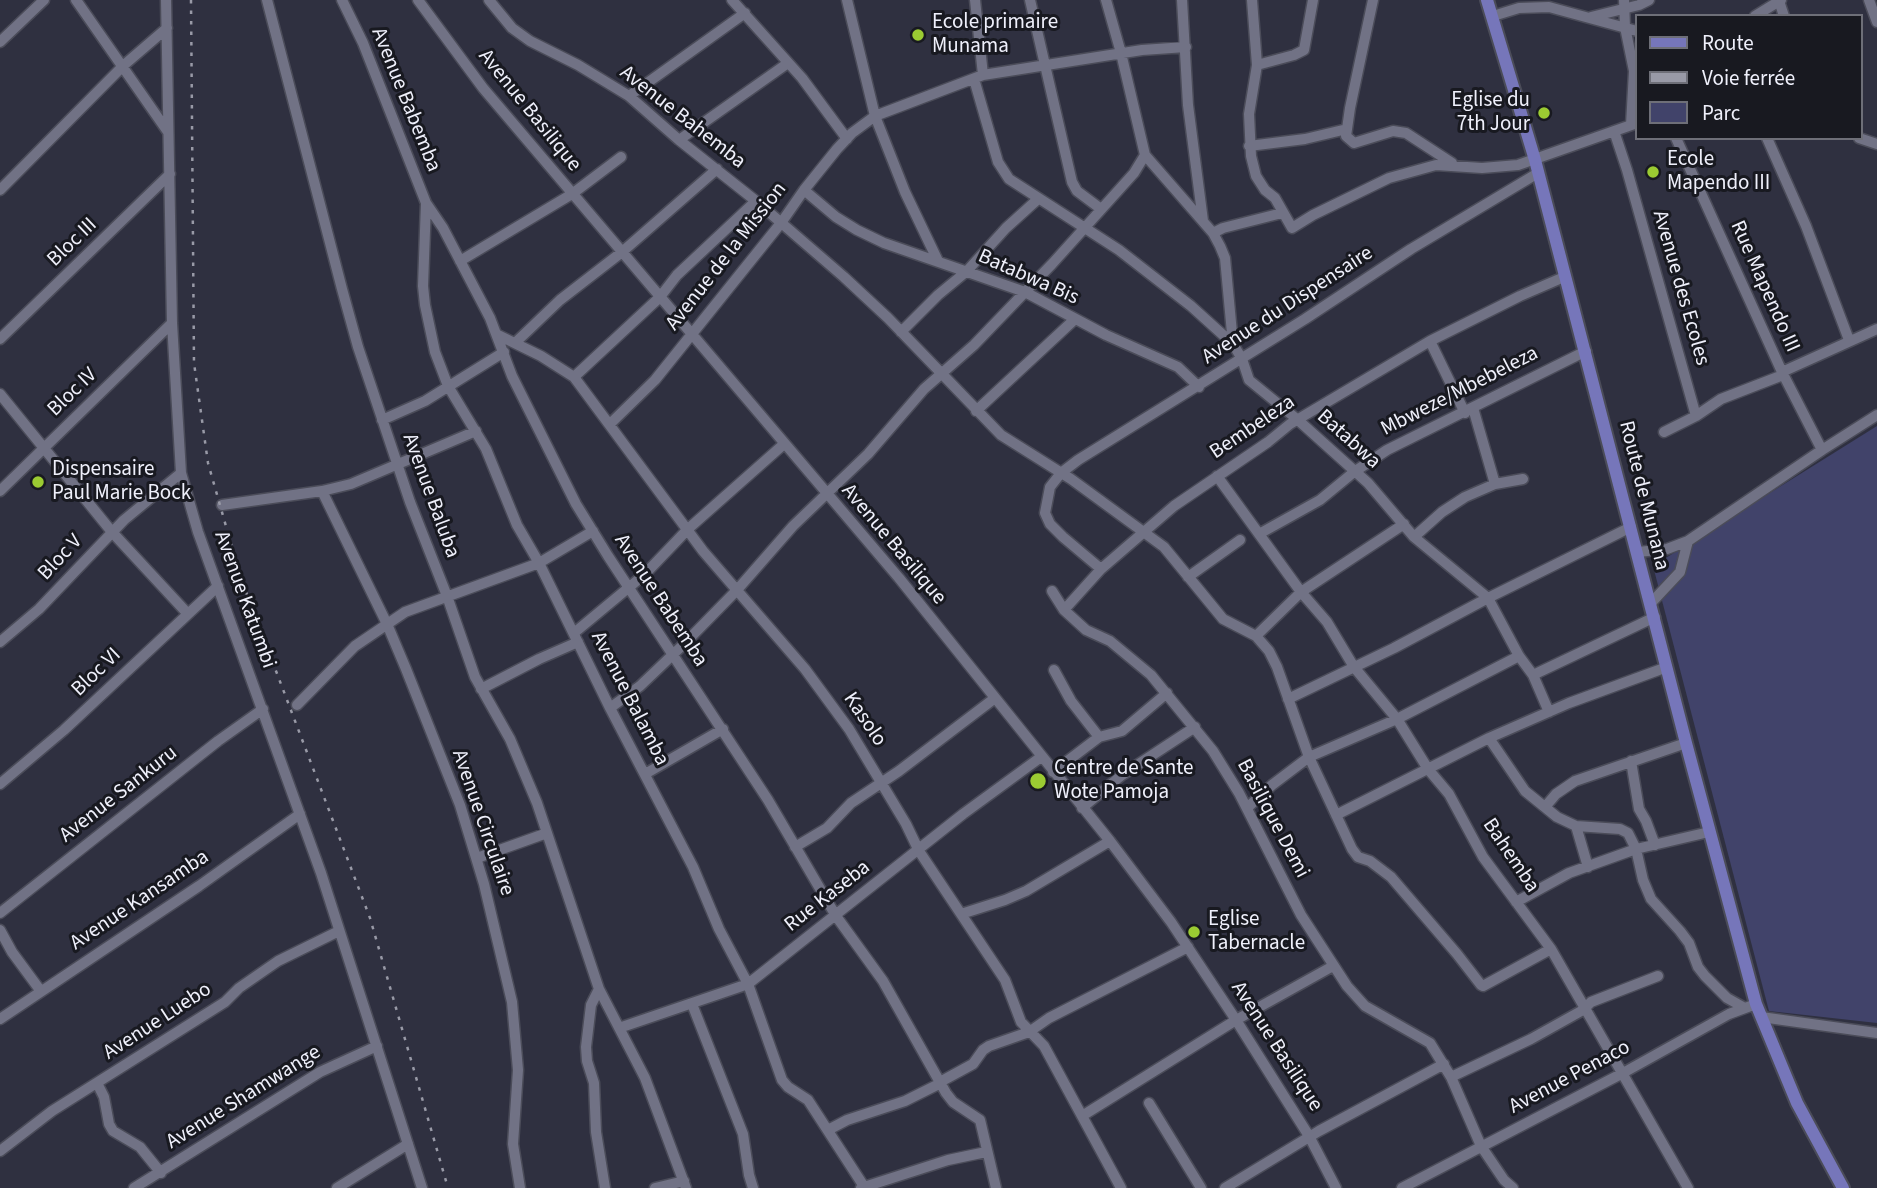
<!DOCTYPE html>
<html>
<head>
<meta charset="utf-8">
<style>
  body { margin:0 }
  #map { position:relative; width:1877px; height:1188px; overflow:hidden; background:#2f3040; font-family:"Source Sans 3",sans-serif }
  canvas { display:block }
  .legend { position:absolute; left:1635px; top:14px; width:228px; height:126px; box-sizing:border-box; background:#181920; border:2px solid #6e6f78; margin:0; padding:9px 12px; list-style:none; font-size:21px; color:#eff0fb }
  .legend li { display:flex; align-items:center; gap:14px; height:35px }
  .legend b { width:35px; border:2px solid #6e6f78 }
</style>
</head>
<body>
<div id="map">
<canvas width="1877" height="1188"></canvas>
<ul class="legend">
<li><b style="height:9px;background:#7676ba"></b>Route</li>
<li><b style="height:9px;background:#999aa7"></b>Voie ferrée</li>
<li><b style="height:19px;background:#41436a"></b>Parc</li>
</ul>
</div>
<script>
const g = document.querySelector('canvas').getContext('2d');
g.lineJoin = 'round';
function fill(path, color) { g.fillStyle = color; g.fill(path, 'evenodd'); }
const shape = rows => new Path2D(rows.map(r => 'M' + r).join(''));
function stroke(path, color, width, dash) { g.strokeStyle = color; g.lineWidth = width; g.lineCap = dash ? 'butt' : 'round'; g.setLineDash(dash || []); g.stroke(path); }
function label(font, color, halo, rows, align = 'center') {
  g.font = font + ' "Source Sans 3",sans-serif'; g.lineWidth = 6; g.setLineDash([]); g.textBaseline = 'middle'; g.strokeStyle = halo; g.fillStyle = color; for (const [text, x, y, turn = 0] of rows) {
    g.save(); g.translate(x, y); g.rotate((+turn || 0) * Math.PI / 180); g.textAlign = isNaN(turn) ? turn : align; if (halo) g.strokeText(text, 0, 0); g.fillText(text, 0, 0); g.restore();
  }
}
const green = shape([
  [1877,426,1877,1023,1769,1011,1653,566]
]);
const minor = shape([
  [76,0,168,132],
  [166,0,172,323,181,473,198,532,321,873,422,1188],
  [267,0,342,289,358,347,410,502,447,596,475,677,510,739,537,803,599,989,645,1078,686,1188],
  [342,0,363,43,426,203,443,228,490,318,512,376,576,504,608,556,768,800,836,916,883,981,946,1093,953,1102,980,1120,996,1188],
  [418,0,483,88,899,578,1110,841,1171,922,1236,1020,1309,1136,1336,1188],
  [489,0,512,28,530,41,578,65,629,96,679,140,756,201,844,277,888,318,1001,435,1071,479,1164,547,1223,619,1256,636,1269,651,1277,667,1309,757,1352,849,1358,857,1370,861,1391,877,1457,954,1481,985,1483,986,1551,949],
  [732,0,802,78,847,139],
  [847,0,875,116,905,192,938,261],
  [975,0,983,75],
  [1030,0,1072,182,1077,191,1101,209],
  [1182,0,1188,105,1203,221],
  [1252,0,1257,65,1249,114,1251,156,1256,176,1265,190,1275,198,1292,228,1313,215,1389,178,1436,165,1482,168,1518,165,1637,123],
  [1373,0,1350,108,1346,136,1354,143,1393,131,1406,133,1452,163],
  [1624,0,1625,27,1634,71,1631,125],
  [1869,0,1877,22],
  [1779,1,1784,16],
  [1493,16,1519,8,1549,7,1637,31],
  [1755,16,1781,0],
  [1591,17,1639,5,1649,0],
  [0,42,44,0],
  [1257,65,1294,55,1304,50,1313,0],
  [974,79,998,162,1009,179,1119,250,1191,306,1233,344,1242,359,1249,380,1298,420,1368,483,1414,537,1488,598,1519,656,1533,675,1549,712],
  [629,96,745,13],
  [1614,131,1627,170,1696,416],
  [1676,138,1782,372,1822,450],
  [1767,138,1806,226,1849,340],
  [1859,138,1877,144],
  [679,140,788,63],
  [1249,146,1305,139,1347,129],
  [1145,155,1213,233,1220,246,1225,258,1233,344],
  [0,190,124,65,167,28],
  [804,190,836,217,857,230,884,243,1025,292,1106,335,1178,367,1199,387],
  [426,203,423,286,425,305,435,352,448,386,486,449,517,525,539,563,610,708,693,867,719,929,748,984,782,1080,788,1087,808,1100,865,1188],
  [1213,233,1223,228,1282,213],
  [460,261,572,194,621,157],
  [901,332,938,295,967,271,1006,228,1038,199],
  [498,335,541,356,574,377,703,551,805,669,849,729,906,824,919,851,1005,980,1021,1022,1044,1046,1121,1188],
  [0,339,170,174],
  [1430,341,1465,413],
  [515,343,560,300,622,252,717,169],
  [1782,372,1877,329],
  [574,377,660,297,677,275,756,201],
  [0,394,112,532,188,614],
  [1473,408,1495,484],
  [976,411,1075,319],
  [382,420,425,401,504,352],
  [611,423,655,380,781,223,804,190,837,149,852,133,875,116,983,75,1142,50,1186,47],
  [1664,432,1696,416,1721,399,1783,375],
  [1217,476,1301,592,1327,622,1354,667,1397,719,1428,769,1449,794,1483,857,1551,949,1688,1188],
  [0,491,172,323],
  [322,491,387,624,406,669,460,805,484,884,512,1002,518,1070,513,1144,520,1188],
  [222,505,322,491,351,484,476,431],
  [1259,534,1320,500,1354,472,1387,450,1586,351],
  [1414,537,1442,512,1465,497,1495,484,1523,479],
  [1638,552,1667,549,1688,541,1822,450,1877,415],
  [1101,569,1063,537,1050,524,1045,513,1050,487,1061,473,1078,460,1305,319,1411,249,1538,173],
  [1188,577,1240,540],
  [1052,591,1064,610,1086,630,1110,641,1151,675,1213,751,1239,793,1301,915,1347,986,1365,1006,1430,1043,1451,1077,1481,1146,1504,1180,1513,1188],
  [1651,603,1680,572,1688,541],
  [1064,610,1101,569,1174,506,1268,442,1290,424,1430,341,1520,296,1564,277],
  [574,633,645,574,688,529,784,444],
  [1256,636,1301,592,1404,524],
  [0,642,39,609,124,520,181,473],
  [1054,670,1071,701,1099,737],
  [1533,675,1655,617],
  [481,689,539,659,578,642],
  [1288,699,1394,648,1488,598,1631,527],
  [297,705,355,646,405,612,539,563,593,531],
  [610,708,640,686,686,642,737,590,793,526,868,454,924,389,974,345,1052,264,1134,173,1145,155,1121,53,1106,0],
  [1489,738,1525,791,1557,817,1576,826,1620,829,1628,833,1636,849,1643,880,1651,899,1680,931,1689,943,1698,967,1705,976,1727,998,1743,1007],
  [1631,761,1639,809,1646,821,1655,845],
  [1053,772,1099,737,1122,731,1167,693],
  [645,774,723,729],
  [0,784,64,730,218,586],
  [1545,807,1556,794,1575,781,1686,743],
  [1082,808,1122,775,1195,727],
  [1247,808,1272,785,1309,757,1397,719,1519,656],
  [1336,815,1489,738,1569,703,1667,667],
  [1576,826,1588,867],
  [795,847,827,828,851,803,899,771,995,698],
  [477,858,547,833],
  [1516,902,1569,873,1636,849,1709,832],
  [0,913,218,741,263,709],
  [961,914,1005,900,1026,891,1110,841],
  [0,930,12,952,40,990],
  [599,989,591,1005,586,1047,587,1061,594,1083,596,1132,605,1188],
  [692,1004,743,1134,749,1175,753,1188],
  [1761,1017,1877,1033],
  [0,1019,199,886,300,814],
  [619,1028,748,984,963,814,1041,757],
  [1451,1077,1531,1039,1583,1010,1591,1002,1658,976],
  [940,1082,973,1064,983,1050,989,1046,1029,1032,1049,1018,1188,947],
  [97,1083,104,1097,109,1124,113,1131,140,1147,161,1173],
  [1149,1103,1201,1188],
  [1082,1116,1236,1020,1333,966],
  [828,1130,847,1120,905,1101,941,1083],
  [0,1151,52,1111,225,1002,239,988,278,961,339,931],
  [134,1188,320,1072,377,1046],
  [337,1188,408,1144],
  [655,1188,684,1181],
  [861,1188,948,1160,986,1152],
  [1225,1188,1319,1131,1444,1064],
  [1402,1188,1623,1073,1729,1014,1756,1004]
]);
const major = shape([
  [1487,0,1535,160,1686,743,1756,1004,1797,1103,1843,1188]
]);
const rail = shape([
  [191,0,194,363,208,463,241,579,370,918,448,1188]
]);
const markers = [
  [918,35,7,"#9bcb32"],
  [1544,113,7,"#9bcb32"],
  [1653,172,7,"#9bcb32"],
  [38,482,7,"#9bcb32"],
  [1038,781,9,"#9bcb32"],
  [1194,932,7,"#9bcb32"]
];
const poiNames = [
  ["Ecole primaire",932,23],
  ["Munama",932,47],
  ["Eglise du",1530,101,"right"],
  ["7th Jour",1530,125,"right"],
  ["Ecole",1667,160],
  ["Mapendo III",1667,184],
  ["Dispensaire",52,470],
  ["Paul Marie Bock",52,494],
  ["Centre de Sante",1054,769],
  ["Wote Pamoja",1054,793],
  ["Eglise",1208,920],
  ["Tabernacle",1208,944]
];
const streetNames = [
  ["Avenue Babemba",405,100,68],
  ["Avenue Basilique",529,111,51],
  ["Avenue Bahemba",682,118,38],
  ["Bloc III",73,243,-44],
  ["Avenue de la Mission",727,257,-52],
  ["Batabwa Bis",1028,278,24],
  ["Rue Mapendo III",1764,287,66],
  ["Avenue des Ecoles",1680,288,74],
  ["Avenue du Dispensaire",1288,306,-33],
  ["Mbweze/Mbebeleza",1460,392,-27],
  ["Bloc IV",73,393,-44],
  ["Bembeleza",1253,428,-34],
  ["Batabwa",1348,440,42],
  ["Avenue Baluba",430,496,70],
  ["Route de Munana",1643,496,76],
  ["Avenue Basilique",893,545,50],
  ["Bloc V",61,558,-47],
  ["Avenue Katumbi",244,600,70],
  ["Avenue Babemba",660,601,57],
  ["Bloc VI",97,673,-44],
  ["Avenue Balamba",629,699,63],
  ["Kasolo",864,720,56],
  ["Avenue Sankuru",119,795,-38],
  ["Basilique Demi",1272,819,62],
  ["Avenue Circulaire",482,823,71],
  ["Bahemba",1510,856,56],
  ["Rue Kaseba",828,897,-38],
  ["Avenue Kansamba",140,901,-34],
  ["Avenue Luebo",158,1022,-33],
  ["Avenue Basilique",1276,1047,57],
  ["Avenue Penaco",1570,1078,-28],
  ["Avenue Shamwange",244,1098,-32]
];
fill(green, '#41436a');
stroke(minor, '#4b4c59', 13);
stroke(major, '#4b4c59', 16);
stroke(minor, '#717285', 10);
stroke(major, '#7676ba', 12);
stroke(rail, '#999aa7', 2.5, [3.5, 7]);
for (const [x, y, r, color] of markers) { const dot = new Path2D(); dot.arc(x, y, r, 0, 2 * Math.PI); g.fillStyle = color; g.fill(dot); stroke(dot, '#181920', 2.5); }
label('21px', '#eff0fb', '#181920', poiNames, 'left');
label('21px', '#eff0fb', '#181920', streetNames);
</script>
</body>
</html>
